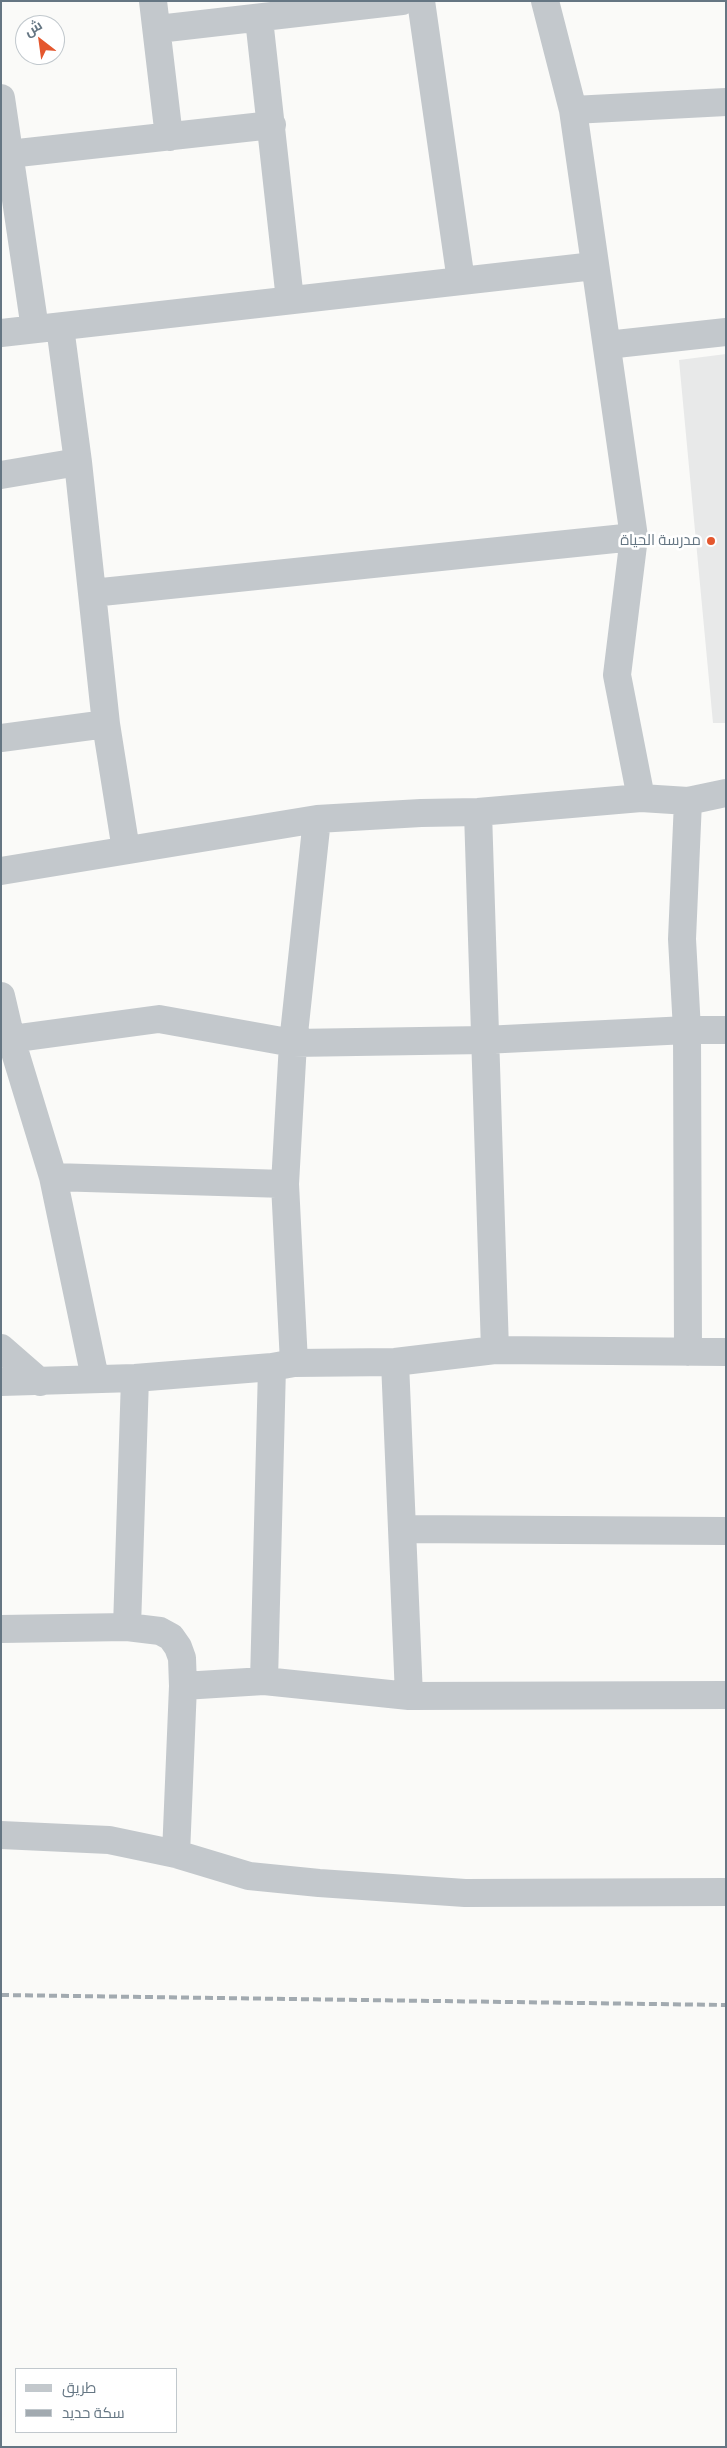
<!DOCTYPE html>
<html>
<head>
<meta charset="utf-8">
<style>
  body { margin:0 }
  #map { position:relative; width:727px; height:2448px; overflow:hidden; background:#fafaf8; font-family:Cabin,Cairo,sans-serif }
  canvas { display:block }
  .frame { position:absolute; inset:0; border:2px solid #657683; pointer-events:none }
  .legend { position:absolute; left:15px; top:2368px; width:162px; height:65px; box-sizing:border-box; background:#fff; border:1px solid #c1c8cd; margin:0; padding:6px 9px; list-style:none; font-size:15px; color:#657683 }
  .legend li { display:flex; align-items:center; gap:10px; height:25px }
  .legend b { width:25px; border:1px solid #c1c8cd }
  .north { position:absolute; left:15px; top:15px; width:50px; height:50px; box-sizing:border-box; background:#fff; border:1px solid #c1c8cd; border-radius:50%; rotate:330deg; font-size:14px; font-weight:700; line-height:20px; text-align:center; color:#657683 }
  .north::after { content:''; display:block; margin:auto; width:18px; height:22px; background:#e4572e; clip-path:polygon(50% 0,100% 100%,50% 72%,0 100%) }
</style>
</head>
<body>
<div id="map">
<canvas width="727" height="2448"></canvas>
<div class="frame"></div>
<ul class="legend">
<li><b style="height:6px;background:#c3c8cc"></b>طريق</li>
<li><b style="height:6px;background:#a2aab0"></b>سكة حديد</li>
</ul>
<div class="north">ش</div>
</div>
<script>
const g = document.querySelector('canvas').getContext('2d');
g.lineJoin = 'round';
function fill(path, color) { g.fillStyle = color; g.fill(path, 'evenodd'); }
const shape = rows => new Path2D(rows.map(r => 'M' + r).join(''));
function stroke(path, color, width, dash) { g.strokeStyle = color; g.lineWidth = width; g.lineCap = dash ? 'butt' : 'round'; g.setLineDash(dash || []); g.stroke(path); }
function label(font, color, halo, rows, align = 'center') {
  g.font = font + ' Cabin,Cairo,sans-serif'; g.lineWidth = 5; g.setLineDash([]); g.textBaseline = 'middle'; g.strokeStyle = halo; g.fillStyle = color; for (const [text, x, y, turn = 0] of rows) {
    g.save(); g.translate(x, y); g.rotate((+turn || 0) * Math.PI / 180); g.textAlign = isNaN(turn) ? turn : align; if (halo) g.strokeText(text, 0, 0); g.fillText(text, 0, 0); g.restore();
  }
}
const built = shape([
  [726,354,726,723,713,723,679,360]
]);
const minor = shape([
  [153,1,169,137],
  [421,1,461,281],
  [545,1,573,110,634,537,617,675,641,798],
  [259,19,290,300],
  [158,29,402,1],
  [1,98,35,329],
  [573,110,726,102],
  [9,154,272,125],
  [60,327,78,462,106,724,126,850],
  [1,333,594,266],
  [607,345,726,332],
  [1,475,78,462],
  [92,593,634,537],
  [1,738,106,724],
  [688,801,682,939,687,1030,688,1352],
  [478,812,495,1350],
  [1,871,317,819,421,813,478,812,641,798,688,801,726,793],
  [1,996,11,1039,53,1177,95,1378],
  [11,1039,159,1019,293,1043,484,1040,687,1030,726,1030],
  [53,1177,285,1184],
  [1,1348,40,1382],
  [395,1362,409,1696],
  [294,1363,285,1184,293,1043,317,819],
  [1,1382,135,1378,272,1367,294,1363,395,1362,495,1350,726,1352],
  [403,1529,726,1531],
  [127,1627,135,1378],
  [1,1629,127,1627,160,1631,171,1637,178,1647,182,1658,183,1686,176,1854],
  [264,1681,272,1367],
  [183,1686,264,1681,409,1696,726,1695],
  [1,1835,109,1840,176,1854,249,1876,319,1883,465,1893,726,1892]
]);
const rail = shape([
  [1,1995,726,2005]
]);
const markers = [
  [711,541,5,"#e4572e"]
];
const poiNames = [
  ["مدرسة الحياة",701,541]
];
fill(built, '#e8e9e9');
stroke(minor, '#c3c8cc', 28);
stroke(rail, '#a2aab0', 4, [8, 4]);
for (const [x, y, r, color] of markers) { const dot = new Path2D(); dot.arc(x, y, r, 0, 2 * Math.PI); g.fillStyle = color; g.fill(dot); stroke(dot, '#fff', 2); }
label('15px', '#657683', '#fff', poiNames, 'right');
</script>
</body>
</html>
